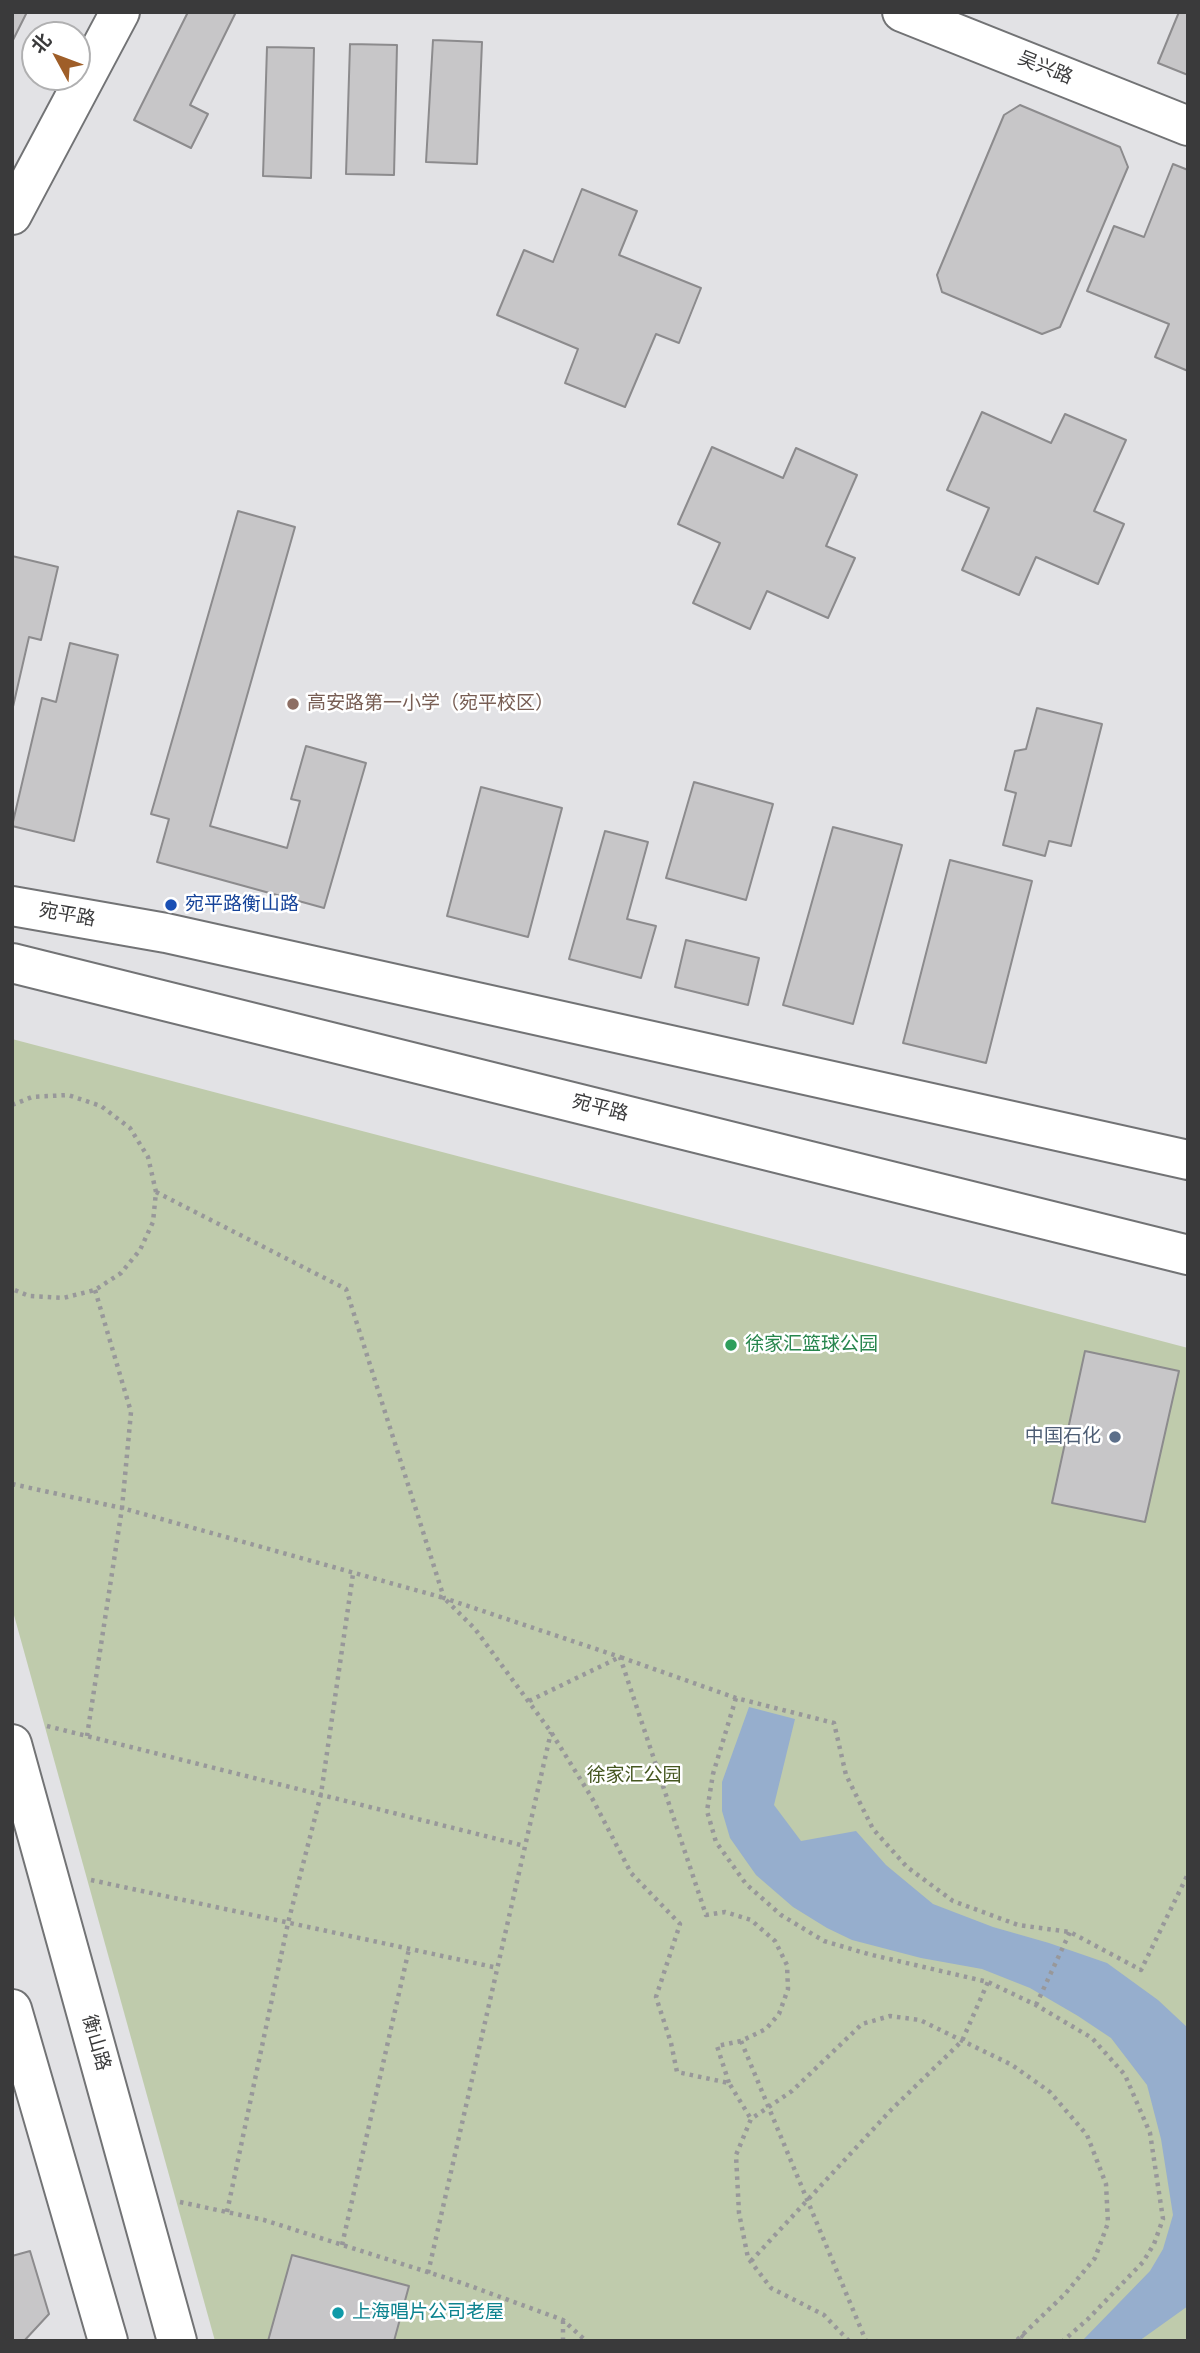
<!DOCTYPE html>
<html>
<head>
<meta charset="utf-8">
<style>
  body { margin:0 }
  #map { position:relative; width:1200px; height:2353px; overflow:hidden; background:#e2e2e5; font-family:"Nunito Sans","Noto Sans SC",sans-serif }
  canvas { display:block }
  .frame { position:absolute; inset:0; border:14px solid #3a3a3b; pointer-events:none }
  .north { position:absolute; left:21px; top:21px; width:70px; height:70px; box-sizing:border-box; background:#fff; border:2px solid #b0b0b1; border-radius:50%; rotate:311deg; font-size:19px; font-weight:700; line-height:28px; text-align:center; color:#3a3a3b }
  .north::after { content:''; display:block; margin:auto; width:24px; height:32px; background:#9f5e28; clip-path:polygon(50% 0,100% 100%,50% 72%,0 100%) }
</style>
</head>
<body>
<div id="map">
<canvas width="1200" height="2353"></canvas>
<div class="frame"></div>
<div class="north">北</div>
</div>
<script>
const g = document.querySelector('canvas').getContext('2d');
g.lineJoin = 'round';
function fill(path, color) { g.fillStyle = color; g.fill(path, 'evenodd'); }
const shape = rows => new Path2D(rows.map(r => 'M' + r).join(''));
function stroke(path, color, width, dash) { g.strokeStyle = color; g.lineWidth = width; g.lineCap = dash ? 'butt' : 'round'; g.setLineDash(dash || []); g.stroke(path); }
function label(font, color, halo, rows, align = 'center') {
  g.font = font + ' "Nunito Sans","Noto Sans SC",sans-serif'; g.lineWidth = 5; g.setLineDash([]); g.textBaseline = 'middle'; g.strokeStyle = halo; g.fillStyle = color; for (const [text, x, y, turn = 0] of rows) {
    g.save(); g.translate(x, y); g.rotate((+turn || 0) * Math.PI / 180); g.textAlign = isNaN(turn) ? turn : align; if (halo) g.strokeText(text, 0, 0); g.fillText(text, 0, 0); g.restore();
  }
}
const green = shape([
  [12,1039,1188,1348,1188,2341,215,2341,12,1608]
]);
const water = shape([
  [749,1707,795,1719,774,1805,801,1841,856,1831,886,1865,933,1904,993,1927,1049,1943,1107,1963,1158,2000,1188,2028,1188,2306,1139,2341,1082,2341,1150,2271,1163,2249,1173,2215,1161,2139,1147,2085,1111,2038,1078,2016,1030,1988,982,1969,921,1958,852,1940,827,1928,793,1907,756,1875,730,1838,722,1811,722,1782]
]);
const building = shape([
  [12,12,27,12,12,42,12,12],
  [188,12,236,12,190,105,208,114,191,148,134,120,188,12],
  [1179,12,1188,12,1188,75,1158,63,1179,12],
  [433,40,482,42,477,164,426,162,433,40],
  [350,44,397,45,394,175,346,174,350,44],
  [267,47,314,48,311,178,263,176,267,47],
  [1020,105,1120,147,1128,167,1060,327,1042,334,942,292,937,275,1004,115,1020,105],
  [1173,164,1188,170,1188,371,1155,357,1169,324,1087,291,1114,226,1144,237,1173,164],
  [582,189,637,211,619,255,701,288,679,343,656,334,625,407,565,383,578,349,497,315,524,250,553,262,582,189],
  [982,412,1051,443,1065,414,1126,440,1094,511,1124,524,1098,584,1036,557,1019,595,962,570,989,508,947,490,982,412],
  [712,447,783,478,796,448,857,475,826,546,855,558,828,618,767,591,750,629,693,603,720,543,678,524,712,447],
  [238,511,295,527,210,826,287,848,300,801,291,799,306,746,366,763,324,908,157,862,169,819,151,814,238,511],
  [12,556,58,567,41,640,29,637,12,711,12,556],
  [70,643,118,655,74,841,12,826,42,698,56,702,70,643],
  [1037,708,1102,724,1071,846,1049,841,1045,856,1003,845,1016,793,1005,790,1015,751,1026,749,1037,708],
  [694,782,773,804,746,900,666,878,694,782],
  [481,787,562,808,528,937,447,916,481,787],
  [833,827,902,845,853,1024,783,1005,833,827],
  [605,831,648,842,627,919,656,926,641,978,569,959,605,831],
  [950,860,1032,881,986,1063,903,1043,950,860],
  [686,940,759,958,748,1005,675,987,686,940],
  [1085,1351,1179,1371,1145,1522,1052,1503,1085,1351],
  [30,2251,49,2314,24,2341,12,2341,12,2256,30,2251],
  [292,2255,409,2286,394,2341,268,2341,292,2255]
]);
const path = shape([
  [12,1105,32,1097,68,1095,101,1106,130,1128,148,1157,156,1192,153,1222,140,1250,121,1273,95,1290,63,1298,29,1296,12,1289],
  [156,1192,346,1289,444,1598,620,1657,706,1915,725,1912,751,1920,775,1941,787,1965,788,1989,779,2014,766,2029,741,2041,717,2046,729,2083],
  [95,1290,131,1412,122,1508,444,1598,475,1629,551,1732,592,1798,631,1873,680,1924,656,1997,671,2043,677,2072,729,2083,751,2119],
  [12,1484,122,1508,87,1736],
  [736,1698,713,1774,707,1811,716,1842,746,1884,781,1915,824,1941,868,1954,988,1982,1036,2005,1092,2038,1125,2075,1150,2133,1163,2219,1154,2244,1143,2262,1088,2319,1063,2341],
  [529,1701,620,1657,736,1698,834,1723,846,1775,873,1829,907,1867,953,1901,1018,1925,1070,1932,1141,1970,1188,1874],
  [47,1726,525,1846],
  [91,1880,498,1968],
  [1036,2005,1070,1932],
  [180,2202,264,2220,462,2283,563,2320,586,2341],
  [227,2212,288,1923,321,1794,353,1574],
  [342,2245,409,1949],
  [751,2261,891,2110,962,2041,988,1982],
  [428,2273,551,1732],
  [1021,2335,1028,2341],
  [563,2341,563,2321],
  [849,2341,824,2315,771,2288,748,2258,739,2213,736,2155,751,2119,792,2091,862,2024,890,2016,920,2020,1012,2065,1050,2092,1087,2135,1106,2184,1108,2223,1095,2258,1065,2294,1016,2341]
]);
const minor = shape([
  [902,12,1188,126],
  [12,215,120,12]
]);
const major = shape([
  [12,906,166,933,1188,1160],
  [12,963,1188,1255],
  [12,1744,177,2341],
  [12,2009,108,2341]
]);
const pathBridge = shape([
  [741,2041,866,2341]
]);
const markers = [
  [293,704,7,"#8d6e63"],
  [171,905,7,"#1a4fb4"],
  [731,1345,7,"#2e9e5b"],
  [1115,1437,7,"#5c6f8a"],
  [338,2313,7,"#0f9aa8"]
];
const streetNames = [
  ["吴兴路",1045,69,22],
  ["宛平路",67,916,10],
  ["宛平路",600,1109,14],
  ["衡山路",95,2043,74]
];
const educationNames = [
  ["高安路第一小学（宛平校区）",307,704]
];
const transitNames = [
  ["宛平路衡山路",185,905]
];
const leisureNames = [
  ["徐家汇篮球公园",745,1345]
];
const serviceNames = [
  ["中国石化",1101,1437]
];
const parkNames = [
  ["徐家汇公园",634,1776]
];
const cultureNames = [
  ["上海唱片公司老屋",352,2313]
];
fill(green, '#bfcbac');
fill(water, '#96aecd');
fill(building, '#c7c6c8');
stroke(building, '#8c8b8d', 2);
stroke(minor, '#727375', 42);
stroke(major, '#727375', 42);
stroke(path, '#98989a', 4.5, [3.5, 5]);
stroke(minor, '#fff', 38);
stroke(major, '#fff', 38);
stroke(pathBridge, '#98989a', 4.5, [3.5, 5]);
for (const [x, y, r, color] of markers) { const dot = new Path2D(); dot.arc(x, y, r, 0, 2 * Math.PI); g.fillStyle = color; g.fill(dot); stroke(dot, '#fff', 2.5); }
label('19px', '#3a3a3b', '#fff', streetNames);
label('19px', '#785e54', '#fff', educationNames, 'left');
label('19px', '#164399', '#fff', transitNames, 'left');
label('19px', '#27864d', '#fff', leisureNames, 'left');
label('19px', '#4e5e75', '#fff', serviceNames, 'right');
label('19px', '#455720', '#fff', parkNames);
label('19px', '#0d838f', '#fff', cultureNames, 'left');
</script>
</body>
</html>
